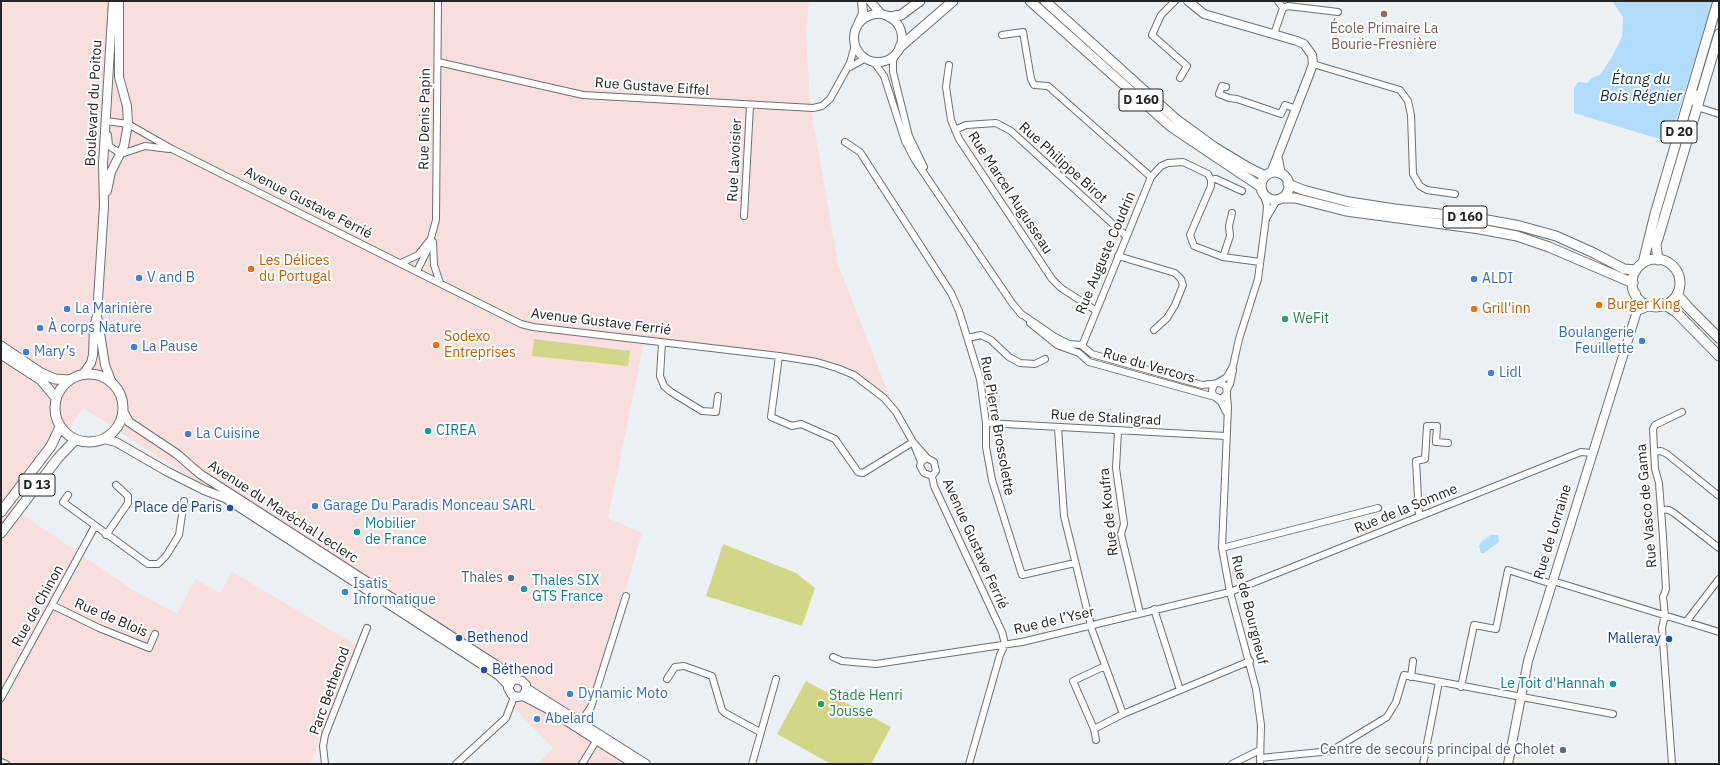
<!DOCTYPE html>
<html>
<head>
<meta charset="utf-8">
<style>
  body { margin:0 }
  #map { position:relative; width:1720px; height:765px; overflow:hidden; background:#ebf0f4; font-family:"IBM Plex Sans",sans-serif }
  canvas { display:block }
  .frame { position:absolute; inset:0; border:2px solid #222425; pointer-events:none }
</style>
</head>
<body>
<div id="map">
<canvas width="1720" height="765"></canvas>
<div class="frame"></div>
</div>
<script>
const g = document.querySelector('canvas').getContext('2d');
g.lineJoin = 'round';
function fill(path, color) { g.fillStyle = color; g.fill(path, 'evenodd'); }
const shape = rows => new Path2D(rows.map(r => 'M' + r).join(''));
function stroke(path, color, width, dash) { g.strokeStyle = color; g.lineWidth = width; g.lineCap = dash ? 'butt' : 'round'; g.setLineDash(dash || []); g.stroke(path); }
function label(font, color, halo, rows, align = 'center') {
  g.font = font + ' "IBM Plex Sans",sans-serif'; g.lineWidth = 4; g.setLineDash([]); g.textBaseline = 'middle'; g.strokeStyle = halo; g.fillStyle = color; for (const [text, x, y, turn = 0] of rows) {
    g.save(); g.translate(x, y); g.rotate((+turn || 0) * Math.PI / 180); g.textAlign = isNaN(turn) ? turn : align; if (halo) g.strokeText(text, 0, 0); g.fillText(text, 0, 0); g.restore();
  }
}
const commercial = shape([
  [1,1,93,1,109,12,109,1,809,1,806,33,810,103,838,264,890,398,863,377,842,365,820,358,644,342,608,518,642,533,586,728,647,764,537,764,553,748,513,707,518,689,83,408,13,508,133,590,177,614,195,579,220,593,232,572,356,645,310,764,1,764]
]);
const industrial = shape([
  [93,1,109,1,109,13]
]);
const green = shape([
  [534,339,630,351,628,366,532,356],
  [723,544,796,573,815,588,802,626,706,596],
  [806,681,891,727,871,764,831,764,777,734]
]);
const water = shape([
  [1612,1,1713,1,1669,142,1574,113,1574,88,1578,82,1588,83,1591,78,1600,75,1612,57,1622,37,1623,17],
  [1491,535,1498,535,1499,542,1484,553,1481,553,1479,546,1481,542]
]);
const street = shape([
  [1175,1,1161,15,1152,35,1187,66,1180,78],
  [1283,8,1288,6,1338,12],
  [1274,34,1283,8,1278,1],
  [1002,35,1023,32,1031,79,1034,85,1048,86,1151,177],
  [896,53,893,61,893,72,909,136,924,167],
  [869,60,876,65,884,76,905,141,915,160,1012,303,1022,315],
  [438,62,583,95,813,108,822,106,830,99,850,63,855,45],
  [1313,64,1400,90,1408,101,1411,115,1413,174,1420,186,1427,190,1455,194],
  [949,65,946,87,951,120,959,139,1052,279,1061,288,1095,310],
  [850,67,866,58],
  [1226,87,1222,86,1219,94,1229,98,1237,99,1281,114,1285,105,1297,109],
  [1695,93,1693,99,1697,107,1719,114],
  [106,121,128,124,172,149,521,324,533,327,779,356,817,362,837,368,854,375,884,398,896,412,913,442,863,473,858,472,835,439,801,424,792,426,771,417,779,356],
  [955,130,966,125,996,123,1011,131,1126,236],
  [108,135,109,146,121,154,145,146,169,149],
  [845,142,860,152,951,293,959,311,980,379,986,423,986,447,992,480,1022,575,1075,563],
  [1211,180,1216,179,1242,191],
  [744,216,750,106],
  [1267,217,1277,200],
  [433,242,434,265,440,283],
  [1118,256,1175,273,1181,279,1183,285,1175,305,1167,318,1154,330],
  [1223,257,1230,236,1229,226,1232,213],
  [401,263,418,255,430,240],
  [417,271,428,249,436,220,438,1],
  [1020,313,1055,337,1069,344,1081,345,1092,354,1202,385,1220,383,1226,386,1228,407,1222,548,1230,592,1256,689,1261,725,1260,764],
  [1030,323,1057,345,1079,353],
  [968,338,981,335,991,340,1009,357,1020,363,1035,364,1045,359],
  [662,342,660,376,664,386,671,392,702,411,716,412,718,396],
  [1082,346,1151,177,1161,166,1168,163,1183,162,1208,174,1211,180,1211,186,1190,235,1194,246,1223,257,1260,262],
  [1079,353,1089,362,1215,397,1221,402,1226,412],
  [1227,390,1230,384,1233,370],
  [1227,393,1222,398,1219,398,1213,395,1212,390,1214,385,1227,377,1233,366,1239,339,1258,279,1266,218,1267,206,1264,196],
  [986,423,1226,436],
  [1058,428,1064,516,1092,630,1123,714],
  [1118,431,1116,468,1124,524,1121,534,1140,613],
  [1654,452,1661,451,1667,454,1719,496],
  [921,462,913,442,927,458,934,462,936,471,932,476,924,473,920,466,921,462,927,458],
  [932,476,934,486,1002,632,1005,644],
  [68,495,63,502,148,564,158,564,166,556,179,535,184,501],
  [1661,509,1669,510,1674,513,1719,548],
  [1419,516,1416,461,1425,459,1427,426,1437,426,1436,442,1448,443],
  [106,535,128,503,128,496,116,485],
  [1222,548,1378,508],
  [1553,581,1719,632],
  [52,605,99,628,149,648,155,634],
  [1154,609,1180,690],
  [1686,622,1719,579],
  [833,657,842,661,876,664,1022,642,1230,592,1581,452,1592,453],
  [1411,677,1413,661],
  [667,679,675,667,684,666,712,676,722,710,725,713,760,732],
  [1461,687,1474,625,1496,629,1508,570,1552,584],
  [1,698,95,526],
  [579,724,591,707,626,596],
  [1094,729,1123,714,1250,661],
  [1096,740,1094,729,1073,681,1105,666],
  [1260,758,1331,751,1387,717,1396,702,1404,675,1613,714],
  [1,762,6,764],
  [325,764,323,746,325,735,367,628],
  [456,764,506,718,514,697],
  [582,764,598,738],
  [752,764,776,679],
  [969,764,1000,655,1005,644],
  [1232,764,1260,750],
  [1423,764,1439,682],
  [1672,764,1662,628,1665,615,1663,597,1666,589,1663,537,1659,483,1655,469,1653,429,1655,425,1682,412]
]);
const secondary = shape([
  [870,1,881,14],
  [1188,1,1204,14,1297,41,1304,44,1312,55,1313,64,1309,75,1271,173],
  '854 38a24 24 0 1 1 48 0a24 24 0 1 1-48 0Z',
  [859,22,863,13,862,1],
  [1278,159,1281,174],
  [107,191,111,172,124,146,128,124,127,106,119,77,119,1],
  [1637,311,1649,306],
  [98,320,105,365,112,383],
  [83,374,91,363,93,355,94,328,97,315,104,206,103,164,113,1],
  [123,411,129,422,177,454,200,474,498,666,510,677,522,681,526,685,526,690,523,696,517,697,512,695,508,688,512,681,517,679],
  [104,439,116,442,168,472,204,490,225,498,498,675,509,686],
  [526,688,646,764],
  [523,696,546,708,634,764],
  [1508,764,1528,661,1637,311,1636,294]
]);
const primary = shape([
  [1030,1,1170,126,1261,187],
  [1045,1,1177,120,1214,147,1249,168,1265,176],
  [890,17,901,15,920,1],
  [900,47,953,1],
  '1261 186a14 14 0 1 1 28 0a14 14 0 1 1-28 0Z',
  [1288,184,1303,190,1349,202,1395,209,1482,219,1520,226,1556,236,1594,253,1624,269,1636,270],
  [1283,198,1295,198,1346,211,1480,229,1517,236,1549,247,1633,283],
  '1632 283a24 24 0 1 1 48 0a24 24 0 1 1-48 0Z',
  [1658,260,1656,245,1719,34],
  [1643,263,1655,214,1718,1],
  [1677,294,1687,306,1719,338],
  [1665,305,1676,312,1719,356],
  [1,346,41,373,55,379,69,380],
  [1,354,41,380,56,398],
  '55 408a34 34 0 1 1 68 0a34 34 0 1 1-68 0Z',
  [1,512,51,446,60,427],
  [1,533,58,458,75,440]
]);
const markers = [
  [1384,14,4,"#8d6e63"],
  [251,269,4,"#e8710a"],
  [139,278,4,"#3f7fe0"],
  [1474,279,4,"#3f7fe0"],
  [1599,305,4,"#e8710a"],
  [67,309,4,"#3f7fe0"],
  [1474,309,4,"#e8710a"],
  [1285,319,4,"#2e9e5b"],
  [40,328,4,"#3f7fe0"],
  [1642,341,4,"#3f7fe0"],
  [436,345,4,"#e8710a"],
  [134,347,4,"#3f7fe0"],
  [26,352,4,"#3f7fe0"],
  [1491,373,4,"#3f7fe0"],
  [428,431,4,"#0f9aa8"],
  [188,434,4,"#3f7fe0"],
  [315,506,4,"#3f7fe0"],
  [230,508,4,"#1a4fb4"],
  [357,532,4,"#0f9aa8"],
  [511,578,4,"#5c6f8a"],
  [524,589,4,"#0f9aa8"],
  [345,592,4,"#3f7fe0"],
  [459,638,4,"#1a4fb4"],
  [1669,639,4,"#1a4fb4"],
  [484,670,4,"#1a4fb4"],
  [1613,684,4,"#0f9aa8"],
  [570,694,4,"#3f7fe0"],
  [821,704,4,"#2e9e5b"],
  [537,719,4,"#3f7fe0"],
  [1563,750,4,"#5c6f8a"]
];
const shields = [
  [1141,100,44],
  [1679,132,36],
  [1465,217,44],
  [37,485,36]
];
const shieldNames = [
  ["D 160",1141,100],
  ["D 20",1679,132],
  ["D 160",1465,217],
  ["D 13",37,485]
];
const educationNames = [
  ["École Primaire La",1384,29],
  ["Bourie-Fresnière",1384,45]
];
const streetNames = [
  ["Rue Gustave Eiffel",652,87,4],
  ["Boulevard du Poitou",94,103,-87],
  ["Rue Denis Papin",425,119,-89],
  ["Rue Lavoisier",735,160,-87],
  ["Rue Philippe Birot",1063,163,42],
  ["Rue Marcel Augusseau",1010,193,57],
  ["Avenue Gustave Ferrié",308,203,27],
  ["Rue Auguste Coudrin",1106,253,-67],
  ["Avenue Gustave Ferrié",601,322,7],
  ["Rue du Vercors",1149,366,16],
  ["Rue de Stalingrad",1106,418,3],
  ["Rue Pierre Brossolette",997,426,80],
  ["Rue Vasco de Gama",1647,506,-95],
  ["Rue de la Somme",1406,509,-22],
  ["Avenue du Maréchal Leclerc",283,512,33],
  ["Rue de Koufra",1109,512,-96],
  ["Rue de Lorraine",1553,532,-73],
  ["Avenue Gustave Ferrié",975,544,66],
  ["Rue de Chinon",38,606,-61],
  ["Rue de Bourgneuf",1249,610,76],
  ["Rue de Blois",111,618,23],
  ["Rue de l’Yser",1054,621,-13],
  ["Parc Bethenod",330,691,-70]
];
const foodNames = [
  ["Les Délices",259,261],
  ["du Portugal",259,277],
  ["Burger King",1607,305],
  ["Grill'inn",1482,309],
  ["Sodexo",444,337],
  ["Entreprises",444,353]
];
const shopNames = [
  ["V and B",147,278],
  ["ALDI",1482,279],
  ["La Marinière",75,309],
  ["À corps Nature",48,328],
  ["Boulangerie",1634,333,"right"],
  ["Feuillette",1634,349,"right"],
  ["La Pause",142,347],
  ["Mary’s",34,352],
  ["Lidl",1499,373],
  ["La Cuisine",196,434],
  ["Garage Du Paradis Monceau SARL",323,506],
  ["Isatis",353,584],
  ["Informatique",353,600],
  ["Dynamic Moto",578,694],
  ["Abelard",545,719]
];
const leisureNames = [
  ["WeFit",1293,319],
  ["Stade Henri",829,696],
  ["Jousse",829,712]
];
const cultureNames = [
  ["CIREA",436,431],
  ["Mobilier",365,524],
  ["de France",365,540],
  ["Thales SIX",532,581],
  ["GTS France",532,597],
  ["Le Toit d'Hannah",1605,684,"right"]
];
const transitNames = [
  ["Place de Paris",222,508],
  ["Bethenod",467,638,"left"],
  ["Malleray",1661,639],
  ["Béthenod",492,670,"left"]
];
const serviceNames = [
  ["Thales",503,578],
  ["Centre de secours principal de Cholet",1555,750]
];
const waterNames = [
  ["Étang du",1641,80],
  ["Bois Régnier",1641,97]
];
fill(commercial, '#f9dede');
fill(industrial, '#f3e3d1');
fill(green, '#d2d788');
fill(water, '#b2dcfe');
stroke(street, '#6b7073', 8);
stroke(secondary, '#6b7073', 10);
stroke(primary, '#6b7073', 11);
stroke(street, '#fff', 6);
stroke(secondary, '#fff', 8);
stroke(primary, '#fff', 9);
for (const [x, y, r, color] of markers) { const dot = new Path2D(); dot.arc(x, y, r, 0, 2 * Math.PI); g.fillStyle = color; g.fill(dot); stroke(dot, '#fff', 1.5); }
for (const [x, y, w] of shields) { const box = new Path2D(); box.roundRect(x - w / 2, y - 11, w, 22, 3); g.fillStyle = '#fff'; g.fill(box); stroke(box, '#222425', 1); }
label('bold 13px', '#222425', null, shieldNames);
label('14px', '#785e54', '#fff', educationNames);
label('14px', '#222425', '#fff', streetNames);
label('14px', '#c56008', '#fff', foodNames, 'left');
label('14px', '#366cbe', '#fff', shopNames, 'left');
label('14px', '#27864d', '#fff', leisureNames, 'left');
label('14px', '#0d838f', '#fff', cultureNames, 'left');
label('14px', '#164399', '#fff', transitNames, 'right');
label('14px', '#4e5e75', '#fff', serviceNames, 'right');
label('italic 15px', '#113046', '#fff', waterNames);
</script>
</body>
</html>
